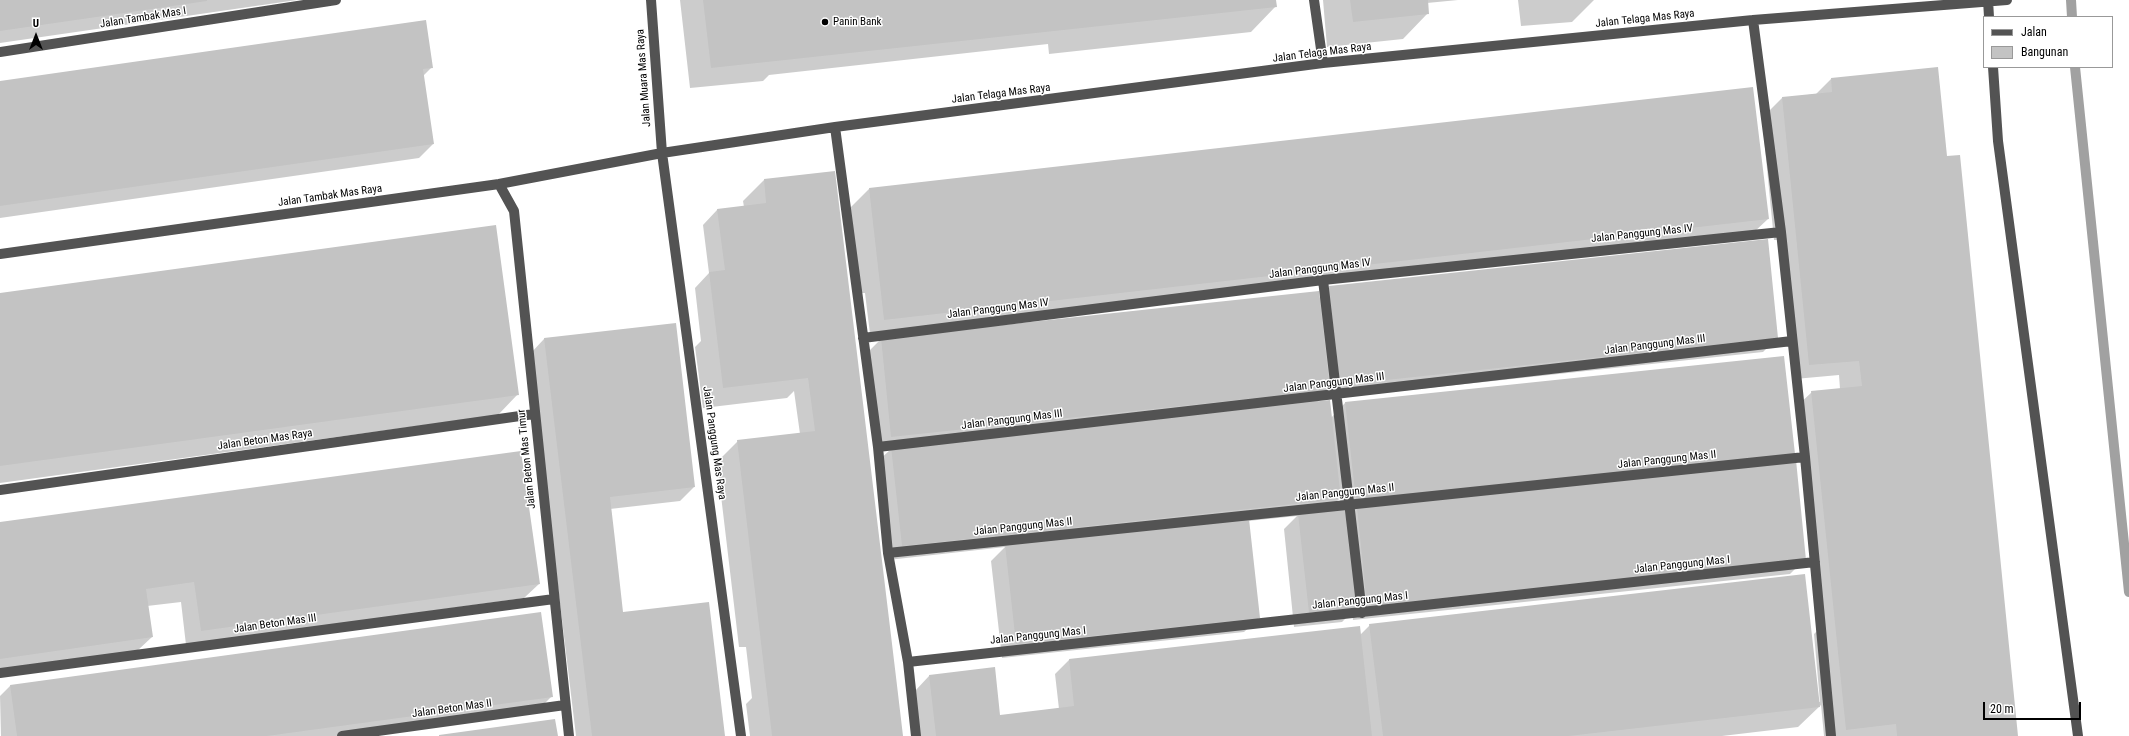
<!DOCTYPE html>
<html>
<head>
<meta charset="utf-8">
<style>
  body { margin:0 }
  #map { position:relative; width:2129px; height:736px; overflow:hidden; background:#fff; font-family:"Roboto Condensed",sans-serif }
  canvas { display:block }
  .legend { position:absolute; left:1983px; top:16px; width:130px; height:52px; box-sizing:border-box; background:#fff; border:1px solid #999; margin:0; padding:5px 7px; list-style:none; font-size:12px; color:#000 }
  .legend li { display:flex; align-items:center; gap:8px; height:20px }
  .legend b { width:20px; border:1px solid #999 }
  .north { position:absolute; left:16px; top:16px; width:40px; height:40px; -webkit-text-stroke:3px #fff; paint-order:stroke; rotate:0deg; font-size:11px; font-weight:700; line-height:16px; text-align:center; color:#000 }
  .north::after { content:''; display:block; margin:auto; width:14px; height:18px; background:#000; clip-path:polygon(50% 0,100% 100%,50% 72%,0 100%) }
  .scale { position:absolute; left:1983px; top:702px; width:98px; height:18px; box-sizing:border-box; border:2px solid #000; border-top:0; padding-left:5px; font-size:12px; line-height:14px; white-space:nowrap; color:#000; -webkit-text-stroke:3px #fff; paint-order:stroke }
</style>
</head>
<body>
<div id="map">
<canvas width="2129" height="736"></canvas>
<ul class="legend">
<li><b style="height:5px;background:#535353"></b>Jalan</li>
<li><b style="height:11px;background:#c3c3c3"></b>Bangunan</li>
</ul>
<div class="north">U</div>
<div class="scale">20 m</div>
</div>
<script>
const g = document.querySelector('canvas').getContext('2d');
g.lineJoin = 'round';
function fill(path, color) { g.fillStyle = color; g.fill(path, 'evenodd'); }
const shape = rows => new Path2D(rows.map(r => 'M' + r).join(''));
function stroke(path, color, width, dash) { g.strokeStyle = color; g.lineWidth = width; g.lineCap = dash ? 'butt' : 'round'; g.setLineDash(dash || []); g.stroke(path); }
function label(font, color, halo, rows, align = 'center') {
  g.font = font + ' "Roboto Condensed",sans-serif'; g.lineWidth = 3; g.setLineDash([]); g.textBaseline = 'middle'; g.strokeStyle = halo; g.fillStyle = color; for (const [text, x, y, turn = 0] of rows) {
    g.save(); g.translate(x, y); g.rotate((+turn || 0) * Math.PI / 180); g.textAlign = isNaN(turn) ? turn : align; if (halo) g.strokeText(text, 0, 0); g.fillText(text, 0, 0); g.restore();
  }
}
const shadow = shape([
  [0,0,297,0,0,43],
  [680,0,1275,0,1276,6,1251,32,1049,54,1048,44,769,75,763,81,690,88],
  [1323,0,1458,0,1427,3,1428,13,1403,39,1327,47],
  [1518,0,1594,0,1572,22,1521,26],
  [432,67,423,76,433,144,419,158,0,218,0,82],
  [1831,79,1946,156,2017,736,1824,736,1821,705,1798,727,1722,736,920,736,915,691,929,676,998,716,1059,709,1055,674,1069,660,1360,635,1370,625,1820,702,1814,634,1820,628,1797,406,1812,392,1840,389,1839,375,1795,379,1780,240,1774,240,1762,118,1782,98,1816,94],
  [834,172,902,736,750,736,746,704,752,698,746,647,739,647,717,462,738,441,800,434,794,391,787,398,703,408,695,347,701,341,695,288,709,273,703,225,717,210,744,207,743,201,764,180],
  [869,189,1768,219,1753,233,870,334,865,293,858,293,849,209],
  [1330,287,1777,338,1763,352,1326,399,1325,394,1317,403,1331,418,1345,403,1805,559,1790,574,1353,620,1352,612,1342,622,1294,627,1284,529,1297,516,1248,521,1259,618,1244,632,1002,658,991,561,1005,547,888,560,877,462,890,450,877,451,867,353,881,339,1319,298],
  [1340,498,1341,510,1326,512],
  [0,294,518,394,498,415,0,483],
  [675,324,694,487,680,501,610,509,622,613,724,736,576,736,530,354,544,339],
  [0,523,539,584,524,598,186,645,181,602,147,606,152,637,137,651,0,670],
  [10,686,552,696,537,711,354,736,1,736,0,696]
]);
const stream = shape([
  [2071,0,2072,17],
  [2075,67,2129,592]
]);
const building = shape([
  [0,0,207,0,207,1,0,31],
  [703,0,1276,0,1277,7,711,68],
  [1350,0,1428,0,1429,14,1353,22],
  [426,20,433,68,423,69,434,144,0,206,0,81],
  [1938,67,1947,156,1960,155,2018,736,1897,736,1896,724,1846,730,1811,391,1862,386,1859,361,1809,365,1782,97,1832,92,1831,78],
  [1753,87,1769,219,884,320,869,188],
  [835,171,896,677,903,736,772,736,737,440,815,431,808,378,723,388,709,272,725,270,717,209,766,203,764,179],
  [496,225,519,395,0,466,0,293],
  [1768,239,1778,338,1340,385,1329,286],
  [1319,291,1330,390,891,437,881,338],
  [676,323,695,487,610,497,615,540,623,612,709,602,725,736,592,736,544,338],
  [1784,356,1795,454,1356,501,1345,402],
  [1330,400,1341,499,902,546,891,447],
  [521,451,540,584,201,631,194,582,146,589,153,637,0,659,0,522],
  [1796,460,1806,560,1367,606,1357,508],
  [1347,509,1357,608,1309,613,1298,514],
  [1249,519,1260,618,1016,644,1005,545],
  [1805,574,1820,707,1569,736,1383,736,1369,624],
  [541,612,553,697,267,736,17,736,10,685],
  [1360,626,1372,736,936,736,929,675,995,667,1000,715,1074,706,1069,659],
  [555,719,558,736,439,736,439,735]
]);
const minor = shape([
  [651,0,662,153,741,736],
  [1314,0,1323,63],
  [1988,0,1989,17],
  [1753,20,1781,232,1805,457,1831,736],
  [0,52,336,0],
  [1993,67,1998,141,2078,736],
  [835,127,878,447,888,553,908,662,916,736],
  [499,184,514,211,569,736],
  [0,254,499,184,662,153,835,127,1323,63,1753,20,2007,0],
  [1323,280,1362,613],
  [863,338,1323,280,1781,232],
  [878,447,1792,341],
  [0,490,534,414],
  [888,553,1805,457],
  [908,662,1815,562],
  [0,673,554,599],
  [342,736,565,705]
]);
const markers = [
  [825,22,4,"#000"]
];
const streetNames = [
  ["Jalan Tambak Mas I",143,18,-9],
  ["Jalan Telaga Mas Raya",1645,19,-6],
  ["Jalan Telaga Mas Raya",1322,53,-7],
  ["Jalan Muara Mas Raya",644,78,-94],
  ["Jalan Telaga Mas Raya",1001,94,-7],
  ["Jalan Tambak Mas Raya",330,196,-8],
  ["Jalan Panggung Mas IV",1642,234,-6],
  ["Jalan Panggung Mas IV",1320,269,-7],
  ["Jalan Panggung Mas IV",998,309,-7],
  ["Jalan Panggung Mas III",1655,345,-7],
  ["Jalan Panggung Mas III",1334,383,-7],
  ["Jalan Panggung Mas III",1012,420,-7],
  ["Jalan Beton Mas Raya",265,440,-8],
  ["Jalan Panggung Mas Raya",714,443,82],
  ["Jalan Beton Mas Timur",527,459,-96],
  ["Jalan Panggung Mas II",1667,460,-6],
  ["Jalan Panggung Mas II",1345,493,-6],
  ["Jalan Panggung Mas II",1023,527,-6],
  ["Jalan Panggung Mas I",1682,565,-6],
  ["Jalan Panggung Mas I",1360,601,-6],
  ["Jalan Beton Mas III",275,624,-8],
  ["Jalan Panggung Mas I",1038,636,-6],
  ["Jalan Beton Mas II",452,709,-8]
];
const poiNames = [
  ["Panin Bank",833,22]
];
fill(shadow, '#0003');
stroke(stream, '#a1a1a1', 10);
fill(building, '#c3c3c3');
stroke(minor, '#535353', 10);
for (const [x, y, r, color] of markers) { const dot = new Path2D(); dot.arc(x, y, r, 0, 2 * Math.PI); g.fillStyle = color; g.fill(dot); stroke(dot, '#fff', 1.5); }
label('11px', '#000', '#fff', streetNames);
label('11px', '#000', '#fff', poiNames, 'left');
</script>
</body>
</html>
